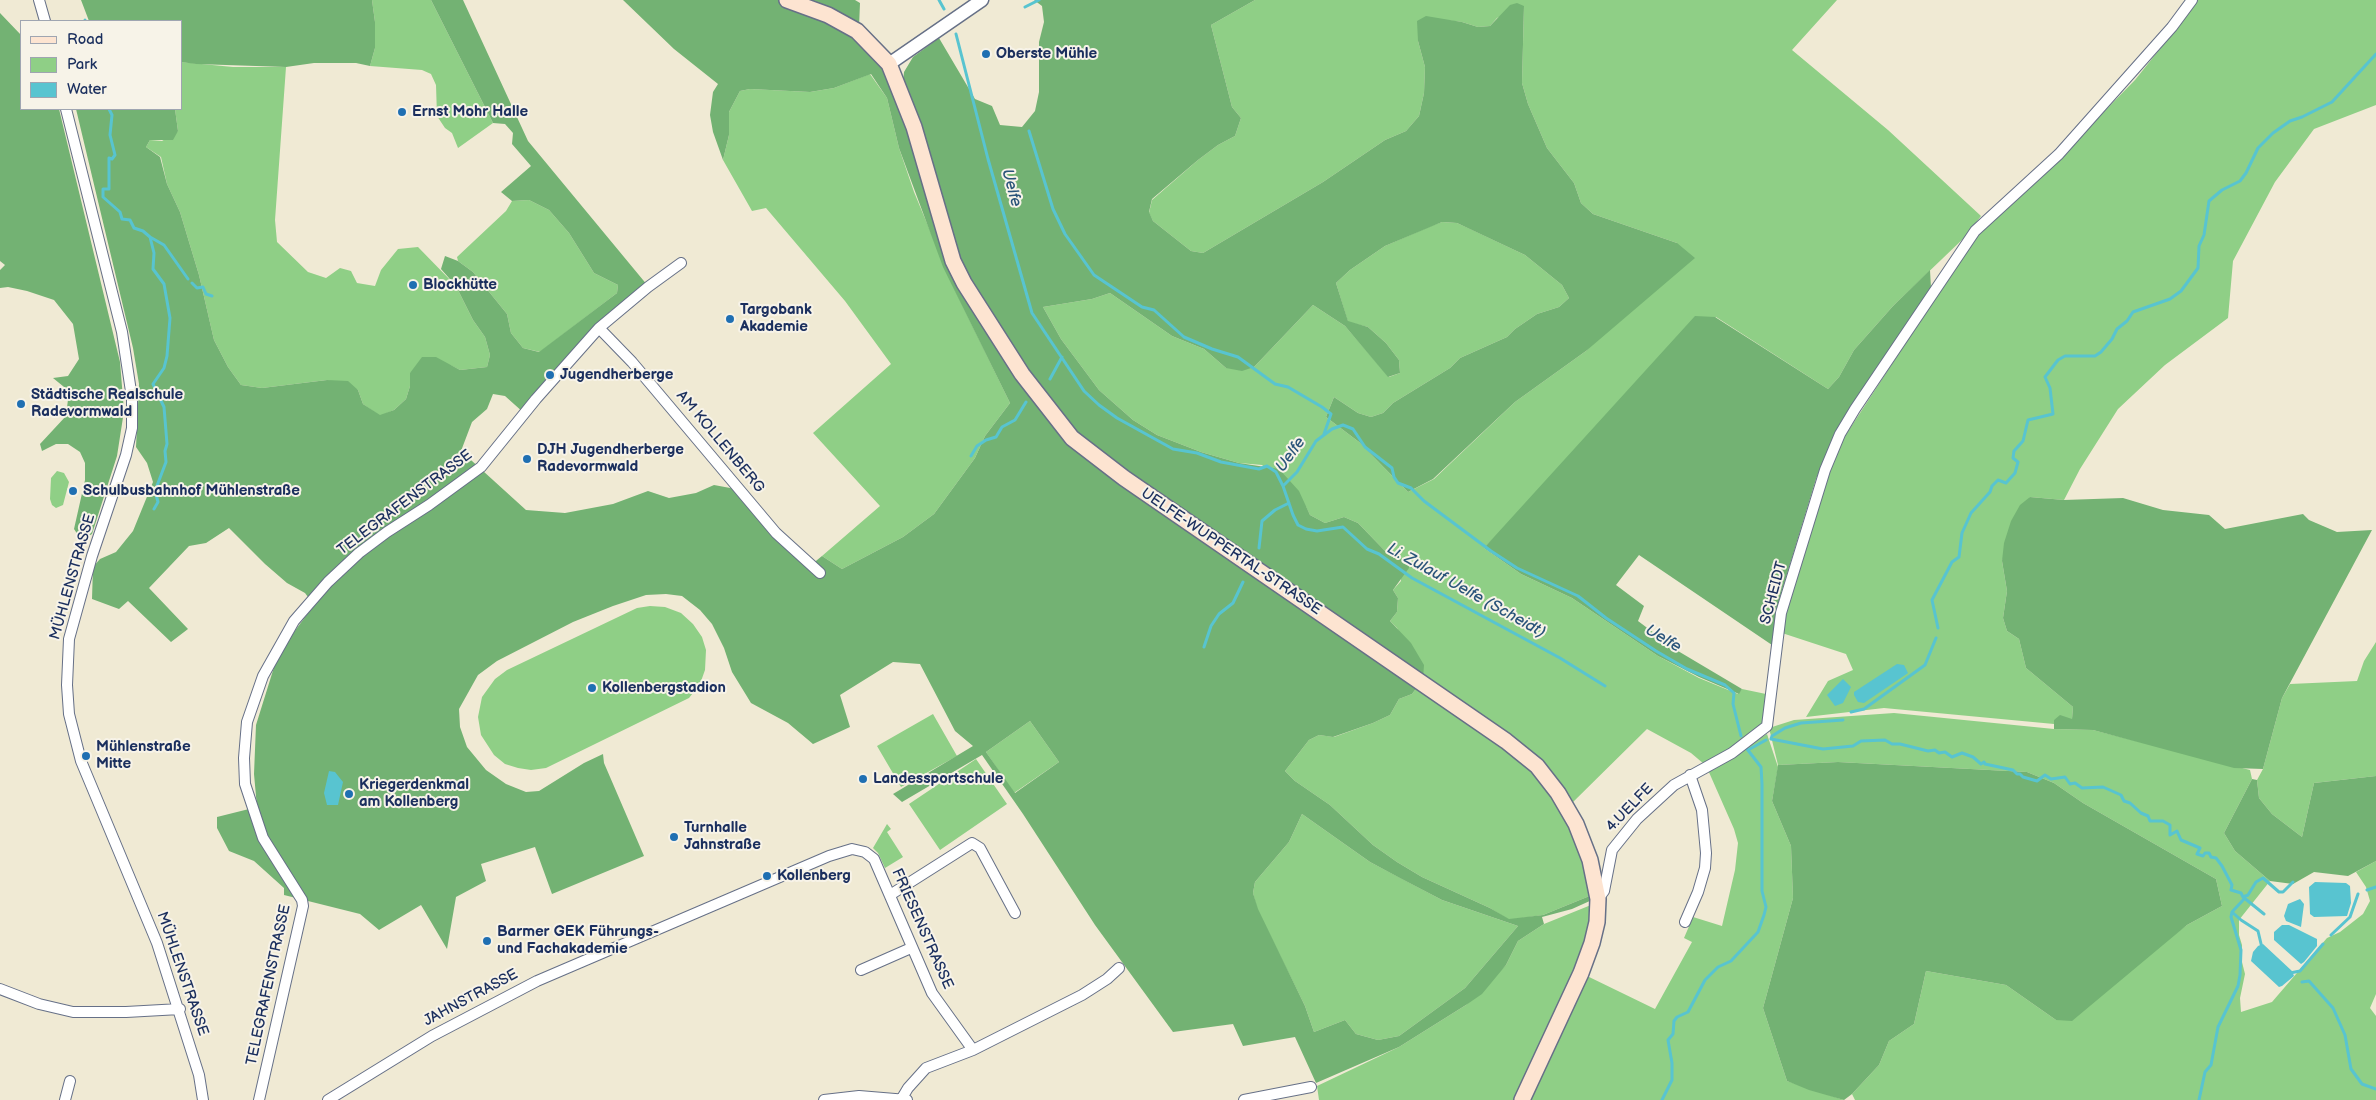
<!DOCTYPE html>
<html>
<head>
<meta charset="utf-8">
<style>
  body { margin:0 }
  #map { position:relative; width:2376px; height:1100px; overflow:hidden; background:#f0ead4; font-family:"Balsamiq Sans",sans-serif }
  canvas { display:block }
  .legend { position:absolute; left:20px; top:20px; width:162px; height:90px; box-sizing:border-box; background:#f7f3e8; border:1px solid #9fa5b1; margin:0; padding:6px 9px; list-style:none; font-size:15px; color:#1b2f5e }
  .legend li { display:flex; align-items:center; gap:10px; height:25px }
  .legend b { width:25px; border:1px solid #9fa5b1 }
</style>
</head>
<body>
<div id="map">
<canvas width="2376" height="1100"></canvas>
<ul class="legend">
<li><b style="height:6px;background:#fde4d1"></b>Road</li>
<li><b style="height:14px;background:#8fcf86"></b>Park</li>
<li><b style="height:14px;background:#58c4d0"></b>Water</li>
</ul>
</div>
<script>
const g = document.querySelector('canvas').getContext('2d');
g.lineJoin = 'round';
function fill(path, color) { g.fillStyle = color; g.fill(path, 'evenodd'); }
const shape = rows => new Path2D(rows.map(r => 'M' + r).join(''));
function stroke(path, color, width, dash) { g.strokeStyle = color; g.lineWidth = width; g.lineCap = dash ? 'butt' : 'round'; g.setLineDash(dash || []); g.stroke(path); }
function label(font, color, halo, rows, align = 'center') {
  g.font = font + ' "Balsamiq Sans",sans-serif'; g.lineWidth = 4; g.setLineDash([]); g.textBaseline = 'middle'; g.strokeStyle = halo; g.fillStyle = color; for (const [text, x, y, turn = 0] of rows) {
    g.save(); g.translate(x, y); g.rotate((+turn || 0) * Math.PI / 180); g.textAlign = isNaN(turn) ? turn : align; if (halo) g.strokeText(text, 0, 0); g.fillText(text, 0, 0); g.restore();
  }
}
const green = shape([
  [372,0,431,0,493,123,458,148,452,133,445,128,437,116,436,85,431,74,422,70,370,66,375,48,375,22],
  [1255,0,1837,0,1792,50,1888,130,1981,216,1966,236,1893,306,1854,350,1839,377,1828,389,1716,317,1484,548,1521,574,1572,598,1658,656,1699,678,1738,694,1742,689,1766,694,1766,712,1763,723,1751,737,1704,764,1691,753,1647,729,1570,805,1551,776,1423,679,1397,628,1390,621,1397,612,1398,598,1393,590,1401,581,1398,559,1387,553,1358,523,1344,517,1325,523,1310,515,1306,507,1262,465,1239,463,1201,452,1157,435,1133,420,1099,390,1061,339,1043,307,1092,299,1110,293,1172,336,1204,349,1226,368,1254,367,1313,305,1345,326,1389,377,1400,373,1399,360,1386,343,1368,327,1348,322,1336,283,1350,270,1385,246,1431,226,1442,222,1457,223,1468,228,1525,255,1562,285,1569,298,1559,307,1537,314,1515,329,1507,337,1460,358,1450,368,1393,403,1383,413,1371,417,1358,413,1334,397,1326,417,1359,442,1408,492,1434,479,1515,402,1586,351,1677,243,1593,214,1581,203,1574,183,1547,148,1528,104,1522,83,1524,6,1497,18,1490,26,1478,27,1462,22,1445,20,1418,41,1425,67,1424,93,1419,116,1406,131,1385,140,1323,182,1203,253,1191,251,1153,221,1149,213,1152,200,1198,160,1218,145,1235,136,1241,118,1232,107,1211,25],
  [2196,0,2376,0,2376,105,2314,129,2275,182,2233,261,2228,318,2165,365,2118,409,2080,469,2064,500,2030,497,2002,561,2007,591,2003,618,2007,631,2019,639,2026,668,2073,707,2072,719,2054,720,2054,724,1884,708,1806,717,1828,681,1853,670,1846,654,1782,633,1789,602,1828,472,1845,436,1965,252,1984,228,2045,172,2135,80,2171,35],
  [181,62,233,67,286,67,275,220,277,242,308,272,326,278,340,268,351,271,357,283,375,286,381,270,398,249,418,247,456,286,473,320,485,337,490,355,487,367,460,370,450,365,410,373,410,386,406,399,394,410,380,416,363,404,358,390,327,380,262,388,241,385,228,367,214,340,199,275,180,212,167,184,161,157,146,147,150,140,162,141,178,131,175,109,181,109],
  [870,74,887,98,899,148,914,192,953,286,1010,403,985,436,975,458,934,514,903,537,842,569,822,556,880,506,813,433,891,364,845,301,766,208,752,211,723,160,729,135,729,112,740,91,750,89,810,92,834,88],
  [529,200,549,210,569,233,594,273,618,285,617,293,540,352,523,348,511,333,507,314,473,272,458,261,457,257,506,211,512,201],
  [57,471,64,473,69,482,63,505,56,508,52,505,50,499,51,478],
  [650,606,665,607,681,613,693,624,702,637,706,650,705,670,700,684,689,698,546,768,531,770,518,768,505,764,494,755,481,735,478,717,482,697,495,679,507,670,637,608],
  [2376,642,2376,776,2314,783,2302,837,2272,814,2259,798,2257,780,2263,769,2282,698,2290,684,2357,681,2364,661],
  [1418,686,1503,746,1531,770,1563,810,1587,874,1592,895,1543,915,1509,920,1490,908,1422,877,1397,862,1373,845,1330,805,1295,781,1285,771,1309,740,1319,735,1334,737,1373,723,1390,715,1399,699,1412,694],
  [1894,713,2054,729,2093,730,2250,770,2252,779,2224,833,2235,851,2270,881,2239,920,2239,935,2242,945,2242,962,2245,974,2240,998,2241,1012,2272,1002,2327,938,2340,932,2363,914,2370,901,2366,887,2356,872,2376,861,2376,994,2370,1008,2376,1016,2376,1100,1855,1100,1852,1094,1879,1065,1889,1041,1914,1024,1926,971,2006,985,2056,1020,2187,925,2222,906,2216,879,2083,803,2054,783,2027,772,1838,762,1778,765,1769,728,1794,720],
  [933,714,957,756,901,787,877,746],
  [1030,721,1059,762,1014,793,986,752],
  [1767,734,1778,767,1772,801,1791,846,1793,898,1763,1008,1787,1081,1844,1100,1526,1100,1585,975,1655,1009,1692,942,1684,938,1693,917,1722,926,1735,870,1738,843,1734,829,1708,770],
  [976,759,1007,804,940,850,909,804],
  [1302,814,1370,862,1442,900,1518,926,1465,988,1399,1036,1378,1040,1356,1034,1345,1020,1314,1032,1305,1006,1257,909,1253,893,1255,882,1289,842],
  [887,824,891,829,887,832,903,857,885,868,878,853,873,848],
  [1591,905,1592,923,1581,958,1517,1100,1319,1100,1317,1086,1399,1047,1466,1005,1506,965,1518,941,1544,924]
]);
const forest = shape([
  [81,0,372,0,375,22,375,48,370,66,356,63,314,63,286,67,196,64,181,62,181,21,89,21],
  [431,0,463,0,528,141,648,286,598,328,524,413,505,396,493,394,487,409,472,422,461,451,526,510,565,513,613,504,648,491,669,498,696,493,714,485,741,490,811,565,822,556,842,569,903,537,934,514,975,458,985,436,1010,403,943,267,899,148,887,98,871,74,834,88,810,92,750,89,740,91,729,112,729,135,723,160,713,132,710,115,713,92,718,84,674,49,623,0,778,0,845,29,890,75,949,263,1057,423,1418,686,1412,694,1399,699,1390,715,1373,723,1333,737,1319,735,1309,740,1285,771,1295,781,1330,805,1373,845,1397,862,1422,877,1490,908,1509,919,1543,915,1592,895,1592,900,1572,909,1542,917,1544,924,1518,941,1506,965,1482,994,1466,1005,1399,1047,1316,1083,1295,1037,1243,1046,1233,1024,1173,1032,1095,925,1023,814,982,755,902,802,893,794,973,746,955,731,920,664,893,662,840,695,850,727,813,744,788,723,751,703,732,672,724,648,712,624,700,610,682,596,666,594,646,595,613,606,573,622,497,661,478,675,459,709,460,727,467,747,486,770,506,784,526,792,539,791,584,763,603,754,604,763,644,856,552,894,535,847,481,864,486,881,456,897,447,949,421,905,379,930,360,914,284,895,284,888,254,861,229,851,217,828,217,817,257,807,254,774,256,725,275,664,294,632,314,605,305,593,287,583,265,564,229,528,206,543,189,546,149,588,188,629,171,642,128,601,119,609,92,599,93,567,100,559,116,552,133,531,153,482,147,463,136,447,139,384,133,348,76,109,175,109,178,131,173,140,150,140,146,147,160,157,167,184,180,212,199,275,214,340,228,367,241,385,262,388,327,380,348,381,358,390,363,404,380,415,394,410,406,399,410,386,410,373,422,357,436,357,460,370,487,367,490,355,485,337,473,320,456,286,441,269,445,256,458,261,473,272,507,314,511,333,523,348,539,352,617,293,618,285,594,273,569,233,549,210,529,200,512,201,501,192,531,166,512,144,513,133,505,124,493,123],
  [1030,721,1059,762,1015,793,986,752],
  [1302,814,1370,862,1398,877,1442,900,1518,926,1465,988,1399,1036,1378,1040,1356,1034,1345,1020,1314,1032,1305,1006,1258,909,1253,893,1255,882,1289,842],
  [801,0,855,0,860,3,859,27],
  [1034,0,1255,0,1211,25,1232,107,1241,118,1235,136,1218,145,1198,160,1152,199,1149,212,1153,221,1191,251,1203,253,1323,182,1385,140,1406,131,1419,116,1424,93,1425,67,1418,41,1417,21,1426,16,1462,22,1478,27,1490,26,1510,5,1517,3,1524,6,1522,83,1528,104,1547,148,1574,183,1581,203,1593,214,1677,243,1695,258,1586,351,1515,402,1433,479,1408,492,1359,442,1326,417,1334,397,1358,413,1371,417,1383,413,1393,403,1450,368,1460,358,1507,337,1515,329,1537,314,1559,307,1569,298,1562,285,1525,255,1457,223,1442,222,1385,246,1350,270,1336,283,1348,321,1368,327,1386,343,1399,360,1400,373,1388,377,1345,326,1313,305,1254,367,1242,371,1226,368,1204,349,1172,336,1110,293,1092,299,1043,307,1061,339,1099,390,1133,420,1157,435,1201,452,1239,463,1279,469,1299,491,1310,515,1325,523,1344,517,1358,523,1387,553,1398,559,1408,558,1409,568,1393,590,1398,598,1397,612,1390,621,1411,643,1424,665,1423,679,1106,462,1043,400,956,259,903,82,904,72,913,57,939,38,975,99,992,106,1000,125,1022,127,1035,111,1039,92,1039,42,1044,22,1042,6],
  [0,13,21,35,21,109,59,109,120,362,124,411,117,456,92,534,85,538,80,538,74,529,85,480,85,463,80,452,68,444,56,444,42,451,40,444,66,416,69,391,53,378,68,376,79,359,73,324,54,300,27,291,8,287,0,288,0,270,5,265,0,261],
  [1930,270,1931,288,1846,415,1831,442,1816,479,1780,597,1772,645,1639,555,1616,585,1644,606,1638,621,1678,651,1742,689,1739,694,1699,677,1658,656,1572,598,1521,574,1484,548,1695,316,1715,317,1828,389,1839,377,1854,350,1893,306],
  [2030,497,2064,500,2123,498,2163,510,2209,515,2225,529,2303,514,2309,520,2337,532,2372,530,2282,698,2263,769,2234,768,2093,730,2054,729,2054,720,2060,715,2072,719,2073,707,2026,668,2019,639,2007,631,2003,618,2007,591,2002,561,2004,543,2011,521,2020,505],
  [1838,762,2027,772,2054,783,2083,803,2216,879,2222,906,2187,925,2072,1021,2056,1020,2006,985,1926,971,1914,1024,1889,1041,1879,1065,1852,1094,1844,1100,1809,1090,1787,1081,1763,1008,1793,898,1791,846,1772,801,1778,765],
  [2376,776,2376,861,2348,876,2314,872,2293,884,2270,881,2235,851,2224,833,2252,779,2257,780,2259,798,2272,814,2302,837,2314,783]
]);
const water = shape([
  [1897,664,1904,665,1908,673,1864,703,1858,702,1854,695,1854,692],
  [1843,679,1851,687,1843,703,1835,706,1827,695],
  [329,771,335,772,343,782,338,805,327,805,324,793],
  [2315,882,2346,883,2350,886,2351,903,2347,916,2314,917,2310,914,2309,887],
  [2300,899,2304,904,2301,927,2286,921,2284,916,2288,904],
  [2282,925,2289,925,2317,939,2317,946,2304,962,2301,964,2274,940,2274,932],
  [2263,944,2292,971,2294,976,2282,986,2279,987,2251,961,2253,952,2258,946]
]);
const stream = shape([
  [939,0,944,9],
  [1025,7,1039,0],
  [85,20,85,21],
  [956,34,988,159,1032,313,1084,391,1099,405,1117,418,1173,449,1197,453,1221,462,1259,469,1267,466,1276,472,1283,486,1297,472,1316,441,1332,429,1343,425,1353,429,1365,447,1392,468,1394,477,1398,483,1411,488,1424,501,1491,551,1517,568,1578,596,1606,618,1656,651,1687,669,1725,685,1734,693,1733,704,1741,736],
  [109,109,112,115,110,135,115,155,112,159,109,158,109,189,103,189,103,197,120,212,122,219,130,220,134,228,143,231,150,237,154,253,153,269,164,284,170,318,167,356,164,368,153,384,164,407,167,444,165,451,166,462,155,491,158,502,154,509],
  [1029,131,1053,209,1065,234,1094,275,1142,307,1154,310,1184,337,1212,349,1238,357,1275,384,1288,387,1322,407,1331,414,1324,434],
  [150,237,164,245,188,279],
  [192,283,197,288,203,287,206,294,212,296],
  [1050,379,1062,357],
  [971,456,977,446,986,440,996,437,1002,427,1015,420,1026,402],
  [1283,486,1293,515,1298,525,1306,529,1317,531,1343,527,1367,549,1379,554,1412,578,1560,658,1605,686],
  [1259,548,1262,521,1275,510,1289,503],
  [1938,628,1932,600,1952,562,1959,557,1962,533,1971,513,1990,492,1992,486,1998,480,2006,483,2015,473,2018,462,2013,458,2014,451,2023,441,2028,420,2053,414,2050,388,2045,377,2058,360,2065,356,2095,356,2101,352,2112,339,2117,329,2127,321,2133,312,2170,299,2181,291,2198,268,2199,246,2204,235,2209,201,2222,190,2240,181,2246,173,2258,148,2273,133,2290,121,2302,117,2332,102,2376,54],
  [1204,647,1211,626,1219,614,1233,603,1243,582],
  [1851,712,1864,709,1925,665,1936,638],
  [1843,720,1801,723,1785,728,1772,736,1771,739,1823,749,1853,746,1861,741,1885,740,1892,744,1900,744,1928,751,1935,750,1939,753,1945,752,1952,757,1962,753,1973,757,1981,764,1984,762,1985,764,2013,770,2017,774,2020,774,2023,777,2037,781,2045,775,2051,779,2065,777,2070,784,2075,783,2082,788,2103,787,2121,795,2124,801,2130,803,2141,813,2148,816,2150,821,2163,821,2170,825,2170,835,2177,831,2181,840,2200,848,2197,854,2203,856,2205,853,2209,853,2211,857,2216,858,2222,866,2232,885,2231,890,2241,893,2243,897,2264,914],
  [1748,750,1766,740],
  [2367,890,2376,887],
  [2243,897,2248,895,2256,882,2263,878,2279,892,2283,892,2293,882],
  [2245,898,2232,912,2241,920,2258,931,2262,948],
  [2331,935,2350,917,2358,894],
  [2290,973,2300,971,2323,944],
  [2302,982,2309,981,2333,1008,2345,1035,2351,1069,2362,1084,2376,1089],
  [1662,1100,1672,1080,1672,1063,1668,1040,1673,1034,1674,1021,1677,1017,1688,1012,1705,980,1718,967,1731,961,1758,932,1764,915,1766,907,1762,891,1762,784,1761,767,1747,749],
  [2199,1100,2205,1072,2211,1065,2218,1027,2238,986,2240,975,2241,950,2231,917,2232,912]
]);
const minor = shape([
  [39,0,45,21],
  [66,109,122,332,132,398,132,428,126,455,92,556,69,639,67,685,69,714,81,761,157,943,199,1075,203,1100],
  [599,328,632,362,776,533,820,573],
  [890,895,972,843,980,848,1015,913],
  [1598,899,1604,891,1612,850,1637,819,1674,785,1732,753,1767,726,1781,613,1825,470,1840,434,1855,409,1975,231,2059,154,2172,27,2192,0],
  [1685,922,1698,892,1705,868,1706,853,1702,810,1690,775],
  [861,970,911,948],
  [0,989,39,1004,73,1012,126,1012,180,1009],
  [973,1050,1082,995,1107,979,1119,968],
  [65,1100,70,1081],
  [259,1100,303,906,302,900,263,838,245,784,244,758,247,722,263,676,294,621,328,582,359,553,387,532,429,505,481,467,536,399,599,328,648,287,681,263],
  [328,1100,432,1036,537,981,829,856,852,849,865,852,874,859,932,993,973,1050,926,1068,908,1088,902,1098],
  [824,1100,859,1096,907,1100],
  [1244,1100,1311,1087]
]);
const tertiary = shape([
  [889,64,982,0]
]);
const secondary = shape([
  [787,0,828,15,857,31,889,64,914,127,953,261,964,283,1022,374,1072,438,1124,478,1506,741,1537,766,1558,793,1576,824,1590,860,1598,899,1597,922,1592,943,1581,973,1522,1100]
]);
const markers = [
  [986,54,5,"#1f6fb2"],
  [402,112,5,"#1f6fb2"],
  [413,285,5,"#1f6fb2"],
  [730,319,5,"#1f6fb2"],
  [550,375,5,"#1f6fb2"],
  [21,404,5,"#1f6fb2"],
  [527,459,5,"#1f6fb2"],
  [73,491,5,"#1f6fb2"],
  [592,688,5,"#1f6fb2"],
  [86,756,5,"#1f6fb2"],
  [863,779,5,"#1f6fb2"],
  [349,794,5,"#1f6fb2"],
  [674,837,5,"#1f6fb2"],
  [767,876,5,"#1f6fb2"],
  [487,941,5,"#1f6fb2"]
];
const poiNames = [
  ["Oberste Mühle",996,54],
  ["Ernst Mohr Halle",412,112],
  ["Blockhütte",423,285],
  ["Targobank",740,310],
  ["Akademie",740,327],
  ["Jugendherberge",560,375],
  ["Städtische Realschule",31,395],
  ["Radevormwald",31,412],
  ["DJH Jugendherberge",537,450],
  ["Radevormwald",537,467],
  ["Schulbusbahnhof Mühlenstraße",83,491],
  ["Kollenbergstadion",602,688],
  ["Mühlenstraße",96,747],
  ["Mitte",96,764],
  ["Landessportschule",873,779],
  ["Kriegerdenkmal",359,785],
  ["am Kollenberg",359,802],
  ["Turnhalle",684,828],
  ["Jahnstraße",684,845],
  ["Kollenberg",777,876],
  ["Barmer GEK Führungs-",497,932],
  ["und Fachakademie",497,949]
];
const streetNames = [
  ["AM KOLLENBERG",720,442,50],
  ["TELEGRAFENSTRASSE",405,503,-37],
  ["UELFE-WUPPERTAL-STRASSE",1231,552,34],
  ["MÜHLENSTRASSE",73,577,-74],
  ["SCHEIDT",1774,593,-75],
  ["4.UELFE",1630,808,-46],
  ["FRIESENSTRASSE",922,929,66],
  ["MÜHLENSTRASSE",182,974,71],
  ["TELEGRAFENSTRASSE",269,985,-78],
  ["JAHNSTRASSE",471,998,-28]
];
const waterNames = [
  ["Uelfe",1011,188,75],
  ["Uelfe",1291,455,-54],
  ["Li. Zulauf Uelfe (Scheidt)",1466,591,29],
  ["Uelfe",1663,639,31]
];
fill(green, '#8fcf86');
fill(forest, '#73b273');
fill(water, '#58c4d0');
stroke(stream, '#58c4d0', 3);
stroke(minor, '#667087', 12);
stroke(tertiary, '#667087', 15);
stroke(secondary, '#667087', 18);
stroke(minor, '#fff', 10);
stroke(tertiary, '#fff', 12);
stroke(secondary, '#fde4d1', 15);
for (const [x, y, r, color] of markers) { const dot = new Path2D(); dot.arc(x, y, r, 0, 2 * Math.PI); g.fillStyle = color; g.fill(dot); stroke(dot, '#f7f3e8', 2); }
label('bold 15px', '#1b2f5e', '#f7f3e8', poiNames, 'left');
label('15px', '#1b2f5e', '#f7f3e8', streetNames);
label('italic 16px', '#2a547a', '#f7f3e8', waterNames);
</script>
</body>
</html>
